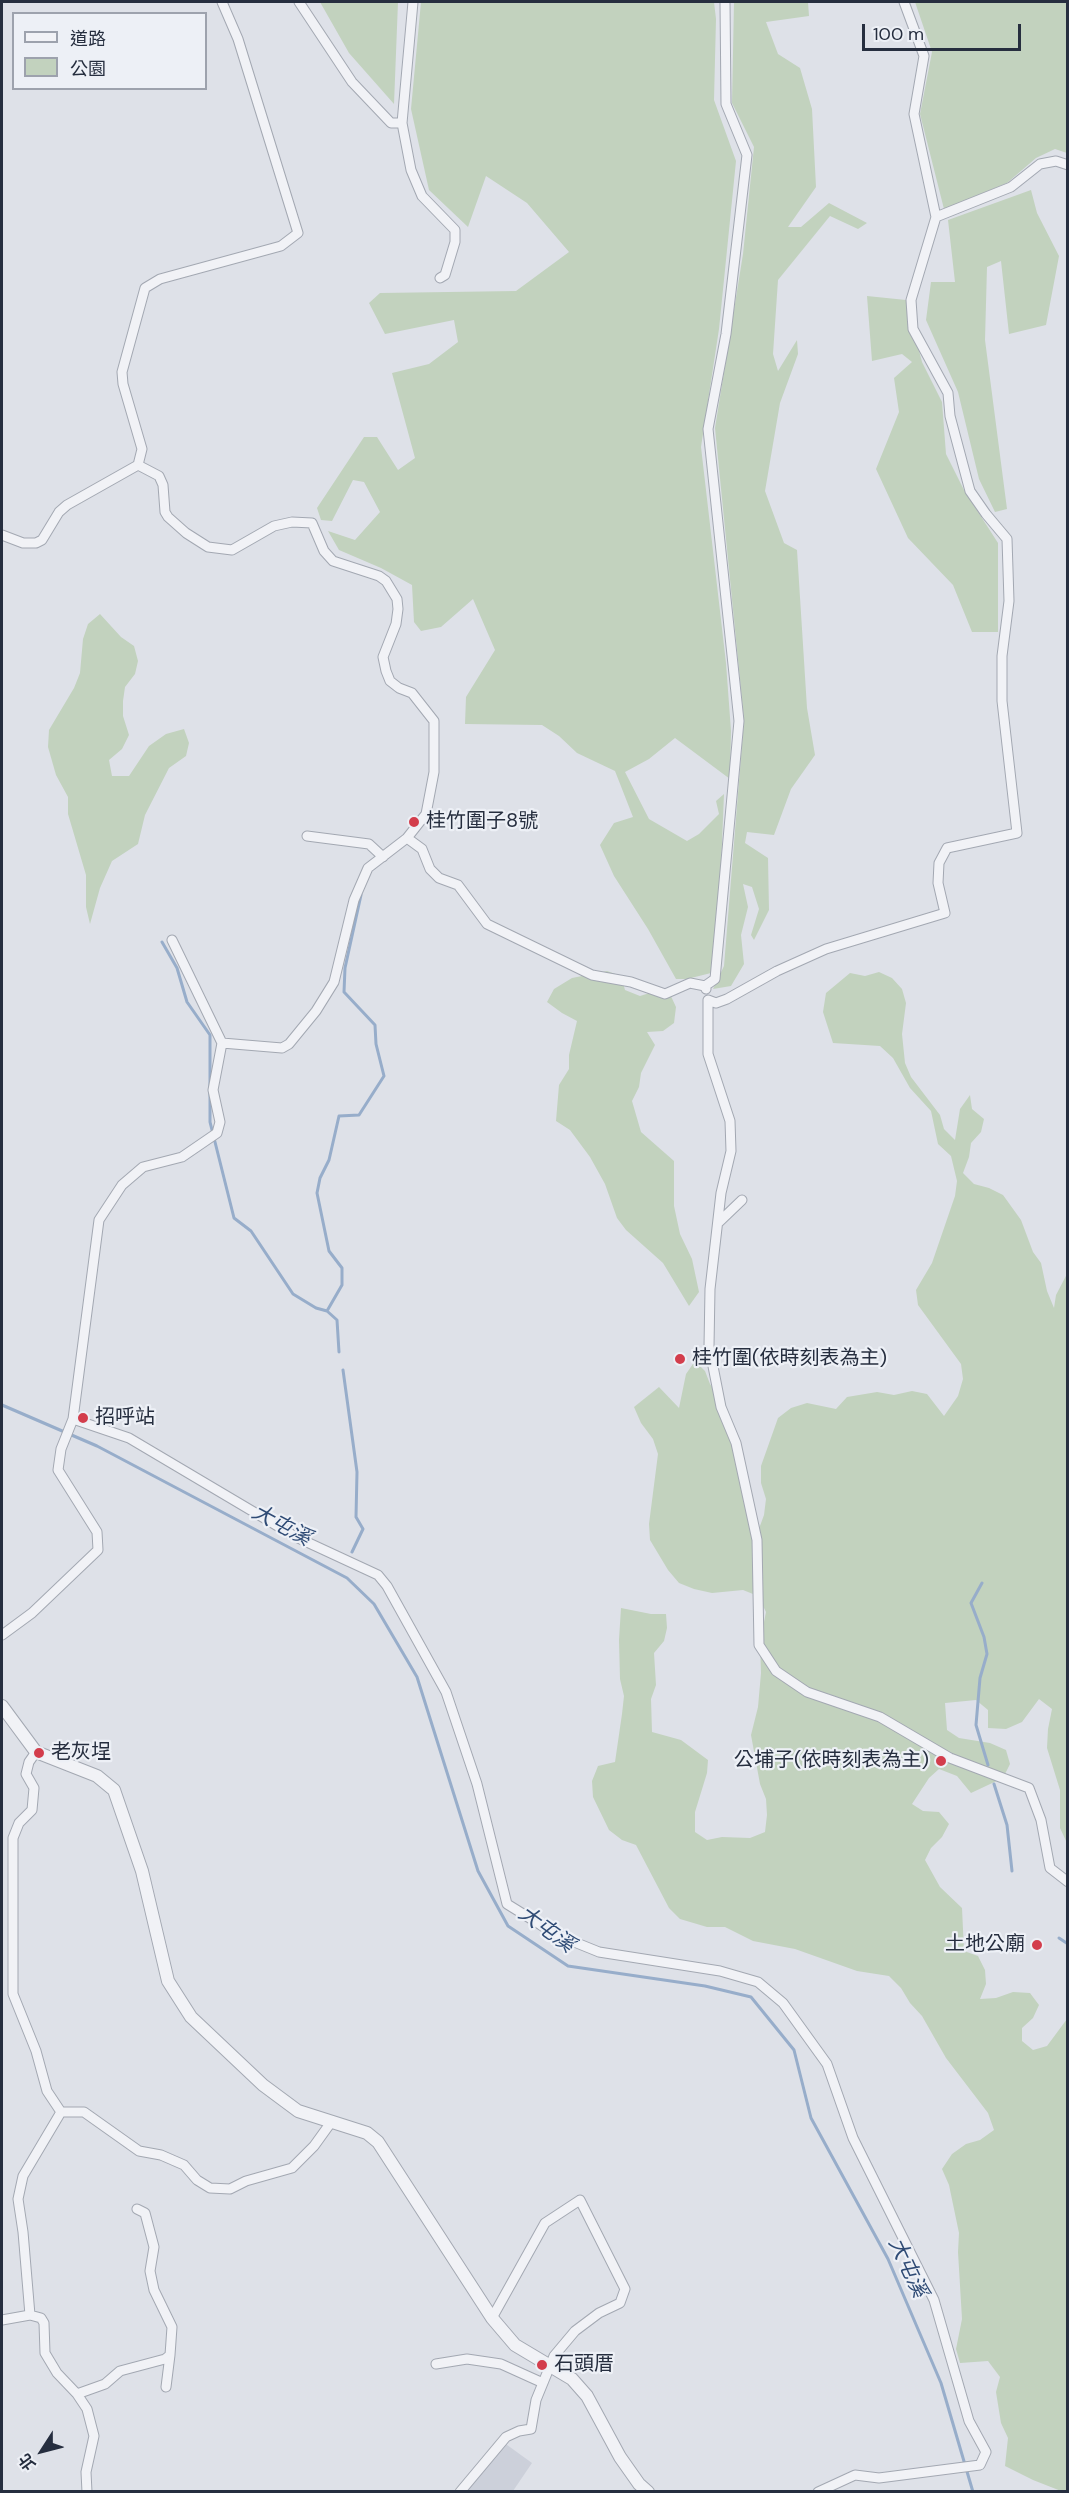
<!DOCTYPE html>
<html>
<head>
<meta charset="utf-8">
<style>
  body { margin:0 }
  #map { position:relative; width:1069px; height:2493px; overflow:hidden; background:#dee1e8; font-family:"DM Sans","Noto Sans TC",sans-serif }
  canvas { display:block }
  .frame { position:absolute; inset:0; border:3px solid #262e3f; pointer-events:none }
  .legend { position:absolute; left:12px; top:12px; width:195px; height:78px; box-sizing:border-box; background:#edf0f6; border:2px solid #9da2ad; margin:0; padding:8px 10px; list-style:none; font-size:18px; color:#262e3f }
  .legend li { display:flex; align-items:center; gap:12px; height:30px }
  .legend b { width:30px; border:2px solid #9da2ad }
  .north { position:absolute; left:12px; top:2421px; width:60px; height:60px; -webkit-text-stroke:4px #edf0f6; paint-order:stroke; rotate:234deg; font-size:16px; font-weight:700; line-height:24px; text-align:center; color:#262e3f }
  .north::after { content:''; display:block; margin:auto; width:21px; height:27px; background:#262e3f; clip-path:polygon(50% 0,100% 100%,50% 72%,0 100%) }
  .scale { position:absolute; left:862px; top:24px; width:159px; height:27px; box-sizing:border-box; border:3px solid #262e3f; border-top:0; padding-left:8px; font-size:18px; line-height:21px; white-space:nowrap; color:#262e3f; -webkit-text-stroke:4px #edf0f6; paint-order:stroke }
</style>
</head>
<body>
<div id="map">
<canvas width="1069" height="2493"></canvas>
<div class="frame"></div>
<ul class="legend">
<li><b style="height:8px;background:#f1f2f6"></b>道路</li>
<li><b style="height:16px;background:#c2d2be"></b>公園</li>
</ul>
<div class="north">北</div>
<div class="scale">100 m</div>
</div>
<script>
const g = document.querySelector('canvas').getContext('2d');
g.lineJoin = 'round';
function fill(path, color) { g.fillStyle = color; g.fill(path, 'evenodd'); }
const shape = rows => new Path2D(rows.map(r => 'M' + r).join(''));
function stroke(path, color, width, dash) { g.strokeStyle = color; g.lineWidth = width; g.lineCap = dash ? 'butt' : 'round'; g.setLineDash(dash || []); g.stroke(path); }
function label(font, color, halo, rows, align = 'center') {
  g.font = font + ' "DM Sans","Noto Sans TC",sans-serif'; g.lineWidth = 4.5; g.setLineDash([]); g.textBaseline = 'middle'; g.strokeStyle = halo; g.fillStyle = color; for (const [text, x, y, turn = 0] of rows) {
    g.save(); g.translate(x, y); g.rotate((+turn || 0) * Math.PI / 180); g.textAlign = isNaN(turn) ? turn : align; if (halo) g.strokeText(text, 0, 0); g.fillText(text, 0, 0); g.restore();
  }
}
const built = shape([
  [503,2442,532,2463,513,2491,463,2492]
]);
const green = shape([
  [320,2,398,2,394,104,349,53],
  [421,2,714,2,716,19,714,100,736,161,719,329,701,447,726,663,731,731,730,779,675,738,649,759,625,772,649,819,687,841,699,834,719,814,716,801,724,794,720,892,711,973,687,979,676,979,648,929,614,876,600,845,614,823,633,817,615,771,577,753,559,736,542,725,465,724,466,697,495,650,473,599,441,627,421,631,414,622,412,585,381,568,339,550,328,531,355,540,380,512,364,482,353,480,332,521,321,520,317,508,364,437,377,437,398,470,415,458,392,373,429,364,458,342,454,320,385,334,369,303,380,293,516,291,569,252,527,203,486,176,468,227,429,190,411,109],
  [734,2,808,2,809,16,766,22,778,54,800,68,812,109,816,187,788,227,801,227,829,203,867,223,858,229,830,216,778,280,773,354,778,371,797,340,798,354,780,403,765,491,784,543,797,550,807,708,815,755,791,789,774,835,747,832,745,843,768,858,769,910,754,940,751,935,759,909,752,887,743,884,748,907,741,935,744,964,731,986,713,989,724,966,744,720,715,428,743,254,754,147,732,103],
  [915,2,1067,2,1067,153,1055,149,1036,158,1007,183,944,209,920,114,932,52],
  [1031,190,1037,213,1059,256,1046,325,1009,334,1001,261,987,267,985,340,1007,509,995,512,979,479,958,392,926,320,931,282,955,282,948,220],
  [867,296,906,300,922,362,942,402,946,454,964,490,998,543,998,632,972,632,953,585,908,538,876,469,899,412,894,378,912,362,902,354,872,361],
  [100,614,121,637,134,646,138,661,135,674,125,687,123,701,123,716,129,735,122,749,109,760,112,776,129,776,149,746,166,734,184,729,189,743,186,756,169,768,145,815,138,844,112,861,100,888,90,924,86,907,86,875,68,814,68,797,56,775,48,747,49,730,74,688,80,673,83,639,88,624],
  [607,971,621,976,625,990,640,996,656,991,669,992,676,1007,674,1023,663,1031,647,1032,655,1045,641,1073,639,1087,632,1101,641,1132,674,1161,674,1206,680,1234,692,1259,699,1292,689,1306,663,1263,626,1230,617,1218,605,1184,590,1157,570,1130,556,1121,559,1085,569,1069,569,1055,577,1021,562,1013,547,1002,554,989,572,978],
  [879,972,892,978,902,989,906,1003,902,1034,905,1063,911,1077,940,1115,944,1129,955,1140,960,1109,970,1095,972,1109,984,1119,981,1132,971,1143,969,1157,963,1173,974,1184,989,1188,1003,1195,1021,1220,1033,1252,1041,1263,1047,1291,1054,1308,1056,1295,1067,1274,1067,1843,1060,1828,1060,1790,1047,1748,1048,1729,1052,1709,1039,1699,1022,1722,1006,1729,988,1728,988,1710,976,1700,945,1703,947,1730,959,1738,990,1743,1006,1750,1010,1764,1003,1778,971,1793,957,1776,939,1769,929,1778,912,1804,923,1811,939,1812,949,1824,942,1837,931,1848,925,1860,940,1887,962,1908,964,1951,978,1956,985,1970,986,1984,980,1999,996,1998,1013,1992,1030,1993,1039,2005,1033,2018,1022,2028,1022,2041,1033,2050,1047,2046,1067,2019,1067,2491,1061,2491,1033,2480,1005,2466,1008,2438,1001,2423,996,2392,1000,2377,988,2361,960,2363,956,2349,962,2319,958,2252,959,2233,949,2185,942,2169,952,2154,966,2144,980,2140,994,2130,988,2113,946,2058,922,2016,910,2003,901,1988,889,1976,857,1971,795,1949,753,1941,725,1927,707,1927,680,1919,669,1908,636,1845,622,1840,609,1830,593,1797,592,1781,598,1766,615,1762,622,1714,624,1696,620,1679,619,1640,621,1608,651,1614,666,1614,667,1628,664,1641,654,1653,656,1685,651,1699,652,1732,681,1740,708,1760,707,1773,695,1812,695,1832,707,1840,722,1837,750,1838,765,1832,767,1815,766,1799,760,1784,751,1735,758,1707,761,1673,760,1642,766,1612,758,1596,743,1590,712,1593,694,1589,679,1583,668,1570,650,1540,649,1524,658,1454,653,1439,641,1423,634,1407,659,1387,679,1408,686,1374,695,1361,705,1371,710,1384,720,1398,743,1484,743,1501,750,1515,753,1545,764,1515,766,1499,761,1483,761,1466,778,1418,791,1408,807,1403,836,1409,847,1397,877,1392,894,1395,912,1391,927,1394,944,1416,958,1396,963,1379,961,1364,918,1305,916,1290,932,1263,955,1196,957,1181,951,1156,938,1144,931,1111,910,1088,893,1058,880,1046,833,1043,823,1012,826,993,850,973,865,976]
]);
const stream = shape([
  [162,942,177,968,187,1002,210,1035,210,1087],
  [210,1093,210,1122,234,1218,251,1231,293,1294,316,1308,327,1311,337,1320,339,1352],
  [327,1311,342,1285,342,1268,329,1251,317,1193,320,1178,329,1160,339,1116,359,1115,384,1076,376,1044,375,1025,344,992,345,968,361,895],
  [343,1370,357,1472,356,1517,363,1529,352,1552],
  [2,1405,97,1446,347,1578,374,1604,417,1677,478,1871,508,1926,568,1966,705,1986,751,1997,794,2050,811,2118,888,2259,941,2383,973,2492],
  [982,1583,971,1603,984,1637,987,1654,980,1678,976,1725,988,1765],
  [994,1784,1007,1825,1012,1871],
  [1059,1938,1068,1944]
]);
const minor = shape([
  [299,2,352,82,391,123,402,123,411,170,422,196,455,230,455,242,445,275,440,278],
  [904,2,924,56,914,114,936,217,1011,187,1040,164,1056,161,1068,165],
  [402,123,413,2],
  [936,217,911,300,913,329,948,393,950,416,970,491,986,514,1007,539,1009,601,1002,656,1002,701,1017,833,947,848,939,863,938,883,945,913,826,949,777,971,727,999,716,1003,708,1000,708,1054,730,1121,731,1151,721,1193,710,1289,709,1346,721,1407,736,1443,757,1540,759,1645,776,1671,807,1692,880,1717,950,1758,1029,1788,1041,1820,1050,1868,1068,1882],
  [138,465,159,476,163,485,165,512,168,517,186,533,208,547,232,550,274,526,292,522,312,523,324,551,333,561,379,576,386,581,397,599,398,609,396,624,383,657,386,671,390,681,399,688,412,693,434,721,434,772,426,814,407,838],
  [2,535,23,543,36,543,42,540,59,512,67,505,138,465,142,449,123,384,122,372,145,288,160,279,281,246,298,233,238,39,222,2],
  [307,836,369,844,383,857],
  [172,940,222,1043],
  [706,989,705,986,715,979,739,721,708,429,726,334,747,155,726,104,725,2],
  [718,1223,742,1200],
  [73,1419,129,1438,296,1537,378,1575,387,1586,446,1692,477,1784,507,1904,557,1935,599,1952,720,1971,758,1982,783,2003,827,2064,853,2138,934,2300,969,2421,986,2452,980,2465,879,2478,855,2475,818,2492],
  [2,1635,32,1613,98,1550,97,1532,58,1470,61,1449,73,1419,99,1220,122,1185,143,1167,182,1157,217,1133,220,1122,213,1090,222,1043,282,1048,289,1044,316,1011,334,982,354,900,368,868,407,838,422,849,430,869,439,878,458,885,487,924,592,975,631,982,665,994,690,983,705,986],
  [36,1752,29,1762,26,1774,34,1788,32,1810,19,1823,13,1838,13,1994,36,2051,47,2091,61,2112,84,2112,139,2151,161,2155,184,2165,197,2180,210,2188,230,2189,246,2181,292,2168,314,2146,332,2121],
  [61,2112,23,2176,18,2199,23,2232,30,2315,41,2318,44,2323,45,2353,57,2373,77,2394,87,2409,94,2436,86,2472,87,2492],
  [2,2320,30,2315],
  [436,2364,467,2359,501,2364,543,2383],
  [166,2387,170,2355],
  [77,2394,105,2384,120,2371,165,2359,170,2355,172,2327,154,2290,150,2271,154,2247,145,2213,137,2209],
  [460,2492,506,2437,519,2431,531,2429,536,2400,554,2356,575,2331,599,2313,620,2303,625,2289,580,2200,545,2223,492,2318]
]);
const tertiary = shape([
  [2,1706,36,1752,97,1776,114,1790,142,1871,168,1981,191,2017,263,2085,298,2111,367,2133,378,2142,492,2318,515,2345,572,2379,587,2396,620,2457,639,2484,648,2492]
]);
const markers = [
  [414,822,6,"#d33d4c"],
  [680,1359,6,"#d33d4c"],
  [83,1418,6,"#d33d4c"],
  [39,1753,6,"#d33d4c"],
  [941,1761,6,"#d33d4c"],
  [1037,1945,6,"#d33d4c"],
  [542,2365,6,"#d33d4c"]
];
const poiNames = [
  ["桂竹圍子8號",426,822],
  ["桂竹圍(依時刻表為主)",692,1359],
  ["招呼站",95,1418],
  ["老灰埕",51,1753],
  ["公埔子(依時刻表為主)",929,1761,"right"],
  ["土地公廟",1025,1945,"right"],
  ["石頭厝",554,2365]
];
const waterNames = [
  ["大屯溪",281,1526,28],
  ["大屯溪",546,1930,36],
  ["大屯溪",907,2268,65]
];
fill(built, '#ccd0da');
fill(green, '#c2d2be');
stroke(stream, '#97adca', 3);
stroke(minor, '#a3a8b2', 11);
stroke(tertiary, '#a3a8b2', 14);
stroke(minor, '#f1f2f6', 9);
stroke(tertiary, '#f1f2f6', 12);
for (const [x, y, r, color] of markers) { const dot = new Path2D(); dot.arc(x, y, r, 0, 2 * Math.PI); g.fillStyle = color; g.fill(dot); stroke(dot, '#edf0f6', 2); }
label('20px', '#262e3f', '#edf0f6', poiNames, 'left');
label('italic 21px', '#2f4b75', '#edf0f6', waterNames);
</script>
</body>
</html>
